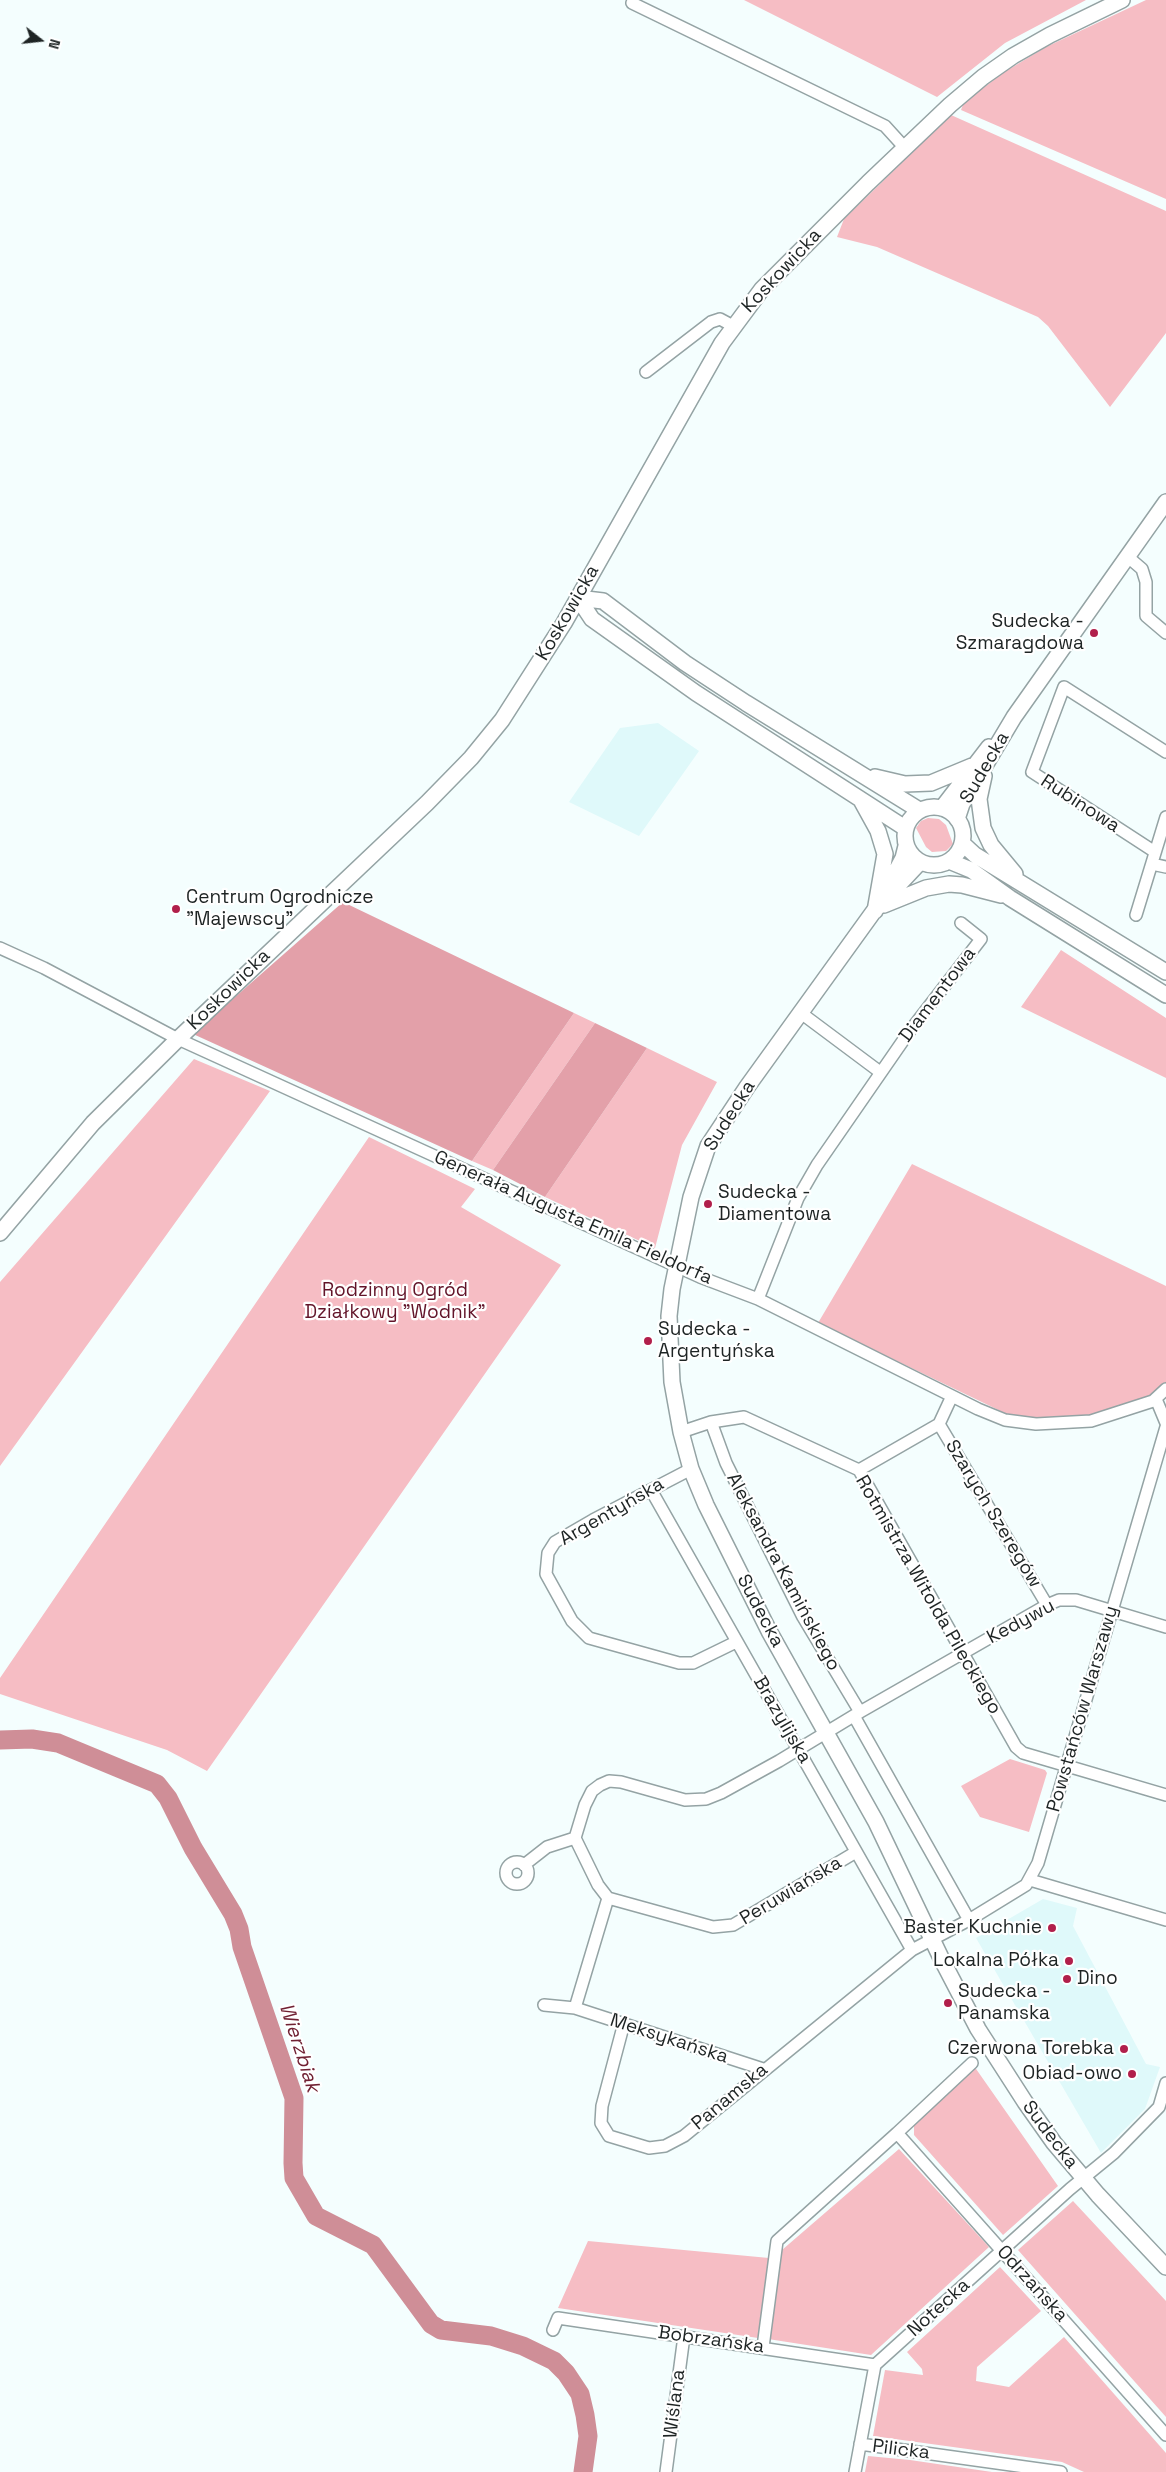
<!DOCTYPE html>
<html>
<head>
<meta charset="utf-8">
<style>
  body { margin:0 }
  #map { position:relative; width:1166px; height:2472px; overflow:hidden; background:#f4fefe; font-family:"Space Grotesk",sans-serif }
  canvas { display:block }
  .north { position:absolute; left:15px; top:15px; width:50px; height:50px; -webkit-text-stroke:4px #fff; paint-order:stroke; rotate:106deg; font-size:14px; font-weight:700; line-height:20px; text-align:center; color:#1e2424 }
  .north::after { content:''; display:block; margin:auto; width:18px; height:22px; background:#1e2424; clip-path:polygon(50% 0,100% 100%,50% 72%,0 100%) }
</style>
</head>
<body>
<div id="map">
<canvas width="1166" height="2472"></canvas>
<div class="north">N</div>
</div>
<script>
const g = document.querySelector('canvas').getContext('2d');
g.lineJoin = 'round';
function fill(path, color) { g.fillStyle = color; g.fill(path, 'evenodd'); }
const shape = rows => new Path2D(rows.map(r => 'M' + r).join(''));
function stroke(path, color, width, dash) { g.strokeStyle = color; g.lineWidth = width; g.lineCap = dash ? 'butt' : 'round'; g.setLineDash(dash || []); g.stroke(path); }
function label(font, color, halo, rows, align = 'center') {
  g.font = font + ' "Space Grotesk",sans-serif'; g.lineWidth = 4.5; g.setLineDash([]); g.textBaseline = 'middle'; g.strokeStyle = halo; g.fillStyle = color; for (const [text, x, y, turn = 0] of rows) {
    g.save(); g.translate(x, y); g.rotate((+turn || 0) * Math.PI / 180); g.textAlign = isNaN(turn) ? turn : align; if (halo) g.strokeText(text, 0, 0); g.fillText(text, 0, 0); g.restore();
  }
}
const built = shape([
  [658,723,699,751,639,836,569,802,620,728],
  [1043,1899,1077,1908,1073,1926,1146,2064,1160,2067,1145,2109,1101,2153,976,1938]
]);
const green = shape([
  [744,0,1086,0,1005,43,937,97],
  [1146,0,1166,0,1166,199,961,110,964,102,1006,71,1046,47],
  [951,115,1166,211,1166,333,1110,407,1048,326,1038,317,877,247,837,237,844,219],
  [928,818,939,819,946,825,953,844,946,851,932,852,926,847,916,828,921,821],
  [1061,950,1166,1018,1166,1078,1021,1007],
  [574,1013,595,1023,493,1170,472,1161],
  [647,1048,717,1082,682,1145,655,1248,545,1197],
  [194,1059,270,1091,0,1466,0,1282],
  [369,1137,475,1189,461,1207,561,1265,207,1771,167,1750,0,1694,0,1678],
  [912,1164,1166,1286,1166,1383,1154,1396,1080,1418,1015,1418,818,1323],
  [1010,1759,1045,1770,1047,1773,1029,1832,980,1817,961,1786],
  [974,2066,1058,2186,1003,2235,914,2135,914,2120],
  [899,2149,989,2247,871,2355,768,2339,782,2250],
  [1073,2201,1166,2301,1166,2417,1018,2250],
  [588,2241,769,2258,758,2338,558,2308],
  [1000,2267,1041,2311,977,2367,976,2381,1009,2387,1064,2337,1166,2453,1166,2472,1084,2472,1062,2462,873,2436,885,2370,923,2375,922,2369,907,2352],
  [868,2456,910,2460,992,2472,865,2472]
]);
const forest = shape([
  [343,902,574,1013,472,1161,193,1034],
  [595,1023,647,1048,545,1197,493,1170]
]);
const river = shape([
  [0,1740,32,1739,58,1743,157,1784,168,1798,193,1848,233,1914,239,1929,242,1947,294,2098,293,2163,294,2178,316,2216,373,2245,431,2324,441,2330,491,2336,523,2346,554,2361,566,2373,580,2394,585,2415,588,2436,583,2472]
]);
const street = shape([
  [632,3,885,126,905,148],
  [646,372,711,322,720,319,733,326],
  [1128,557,1142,569,1146,582,1146,616,1166,633],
  [1155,852,1032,772,1064,687,1166,752],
  [1152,864,1166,867],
  [1136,915,1166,817],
  [0,948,44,968,178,1039,700,1277,758,1299,978,1409,1005,1420,1036,1424,1091,1421,1153,1401,1166,1389],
  [801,1013,880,1072],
  [758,1299,798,1198,817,1165,909,1032,981,939,961,923],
  [1156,1399,1166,1423],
  [939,1424,952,1396],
  [681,1432,711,1422,744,1417,859,1470,1016,1747,1023,1753,1166,1795],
  [691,1469,593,1520,555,1542,548,1553,546,1574,572,1621,589,1638,679,1663,693,1663,736,1642],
  [859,1470,939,1424,1047,1605],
  [651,1490,912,1950],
  [860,1712,1047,1605,1059,1600,1076,1600,1166,1627],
  [854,1716,969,1920],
  [575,1838,598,1885,608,1898],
  '506 1873a11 11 0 1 1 22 0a11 11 0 1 1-22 0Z',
  [524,1865,547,1847,575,1838,585,1805,592,1791,600,1785,609,1781,621,1782,685,1800,706,1799,721,1793,779,1761,860,1712,803,1617,726,1463,711,1422],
  [1030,1880,1166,1920],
  [608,1898,575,2008,763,2069],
  [608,1898,713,1927,733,1925,856,1852],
  [544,2005,575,2008],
  [624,2023,602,2106,601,2123,609,2136,649,2148,665,2146,684,2136,912,1950,969,1920,1026,1885,1038,1863,1166,1427],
  [897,2133,972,2063],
  [553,2330,558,2318,875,2365],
  [763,2347,777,2241,897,2133,1166,2435],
  [860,2444,1061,2472],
  [666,2472,684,2336],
  [855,2472,875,2365,1070,2189,1114,2153,1159,2107,1166,2083]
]);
const secondary = shape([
  [578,598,603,601,685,663,746,703,919,810],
  [578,598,592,619,696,693,905,828],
  [984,776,979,799,983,828,991,845,1015,874],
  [875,777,905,784,931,783,972,766],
  [862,802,878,831,885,854,875,911],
  '905 836a29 29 0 1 1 58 0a29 29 0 1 1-58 0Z',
  [942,808,989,747],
  [957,819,962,804,1014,717,1166,502],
  [962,843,975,855,1166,972],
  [949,861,971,870,1010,898,1166,995],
  [920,862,874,911,747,1087,708,1146,691,1197,672,1289,669,1316,672,1382,681,1432,691,1469,706,1505,769,1631,876,1822,942,1960,978,2029,1025,2102,1054,2143,1098,2195,1166,2267],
  [885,892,903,858,906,846],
  [884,905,926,888,949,884,962,885,1001,895],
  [0,1233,93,1123,178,1039,427,803,471,758,502,720,564,623,722,343,762,289,868,183,950,105,983,77,1013,56,1050,35,1122,0]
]);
const markers = [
  [1094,633,5,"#b11f4b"],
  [176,909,5,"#b11f4b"],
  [708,1204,5,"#b11f4b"],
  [648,1341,5,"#b11f4b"],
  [1052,1928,5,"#b11f4b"],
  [1069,1961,5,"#b11f4b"],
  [1067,1979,5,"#b11f4b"],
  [948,2003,5,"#b11f4b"],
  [1124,2049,5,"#b11f4b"],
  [1132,2074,5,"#b11f4b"]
];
const streetNames = [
  ["Koskowicka",782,271,-47],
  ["Koskowicka",568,613,-60],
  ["Sudecka",985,768,-60],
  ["Rubinowa",1080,804,33],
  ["Koskowicka",229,990,-44],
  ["Diamentowa",938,995,-53],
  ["Sudecka",730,1116,-58],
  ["Generała Augusta Emila Fieldorfa",573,1218,24],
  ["Argentyńska",612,1512,-30],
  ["Szarych Szeregów",993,1514,59],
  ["Aleksandra Kamińskiego",783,1572,62],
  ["Rotmistrza Witolda Pileckiego",928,1595,60],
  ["Sudecka",760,1611,62],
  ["Kedywu",1021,1622,-28],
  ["Powstańców Warszawy",1083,1709,-74],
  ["Brazylijska",782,1720,60],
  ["Peruwiańska",791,1891,-31],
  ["Meksykańska",669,2039,18],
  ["Panamska",730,2097,-40],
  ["Sudecka",1050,2135,53],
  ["Odrzańska",1032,2284,48],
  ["Notecka",939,2308,-42],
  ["Bobrzańska",711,2340,8],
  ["Wiślana",675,2404,-83],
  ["Pilicka",901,2450,7]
];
const poiNames = [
  ["Sudecka -",1084,622],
  ["Szmaragdowa",1084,644],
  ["Centrum Ogrodnicze",186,898,"left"],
  ["\"Majewscy\"",186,920,"left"],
  ["Sudecka -",718,1193,"left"],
  ["Diamentowa",718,1215,"left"],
  ["Sudecka -",658,1330,"left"],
  ["Argentyńska",658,1352,"left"],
  ["Baster Kuchnie",1042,1928],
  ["Lokalna Półka",1059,1961],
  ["Dino",1077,1979,"left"],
  ["Sudecka -",958,1992,"left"],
  ["Panamska",958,2014,"left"],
  ["Czerwona Torebka",1114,2049],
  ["Obiad-owo",1122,2074]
];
const parkNames = [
  ["Rodzinny Ogród",395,1291],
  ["Działkowy \"Wodnik\"",395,1313]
];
const waterNames = [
  ["Wierzbiak",299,2048,72]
];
fill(built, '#dff9fa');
fill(green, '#f6bdc4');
fill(forest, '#e3a0a9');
stroke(river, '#cf8e97', 19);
stroke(street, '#94a3a4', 14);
stroke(secondary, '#94a3a4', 18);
stroke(street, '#fff', 11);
stroke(secondary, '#fff', 15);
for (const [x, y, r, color] of markers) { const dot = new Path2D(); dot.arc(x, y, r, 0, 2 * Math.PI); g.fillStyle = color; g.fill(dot); stroke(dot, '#fff', 2); }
label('19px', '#1e2424', '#fff', streetNames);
label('19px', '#1e2424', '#fff', poiNames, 'right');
label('19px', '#621429', '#fff', parkNames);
label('italic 20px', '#702133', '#fff', waterNames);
</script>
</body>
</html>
